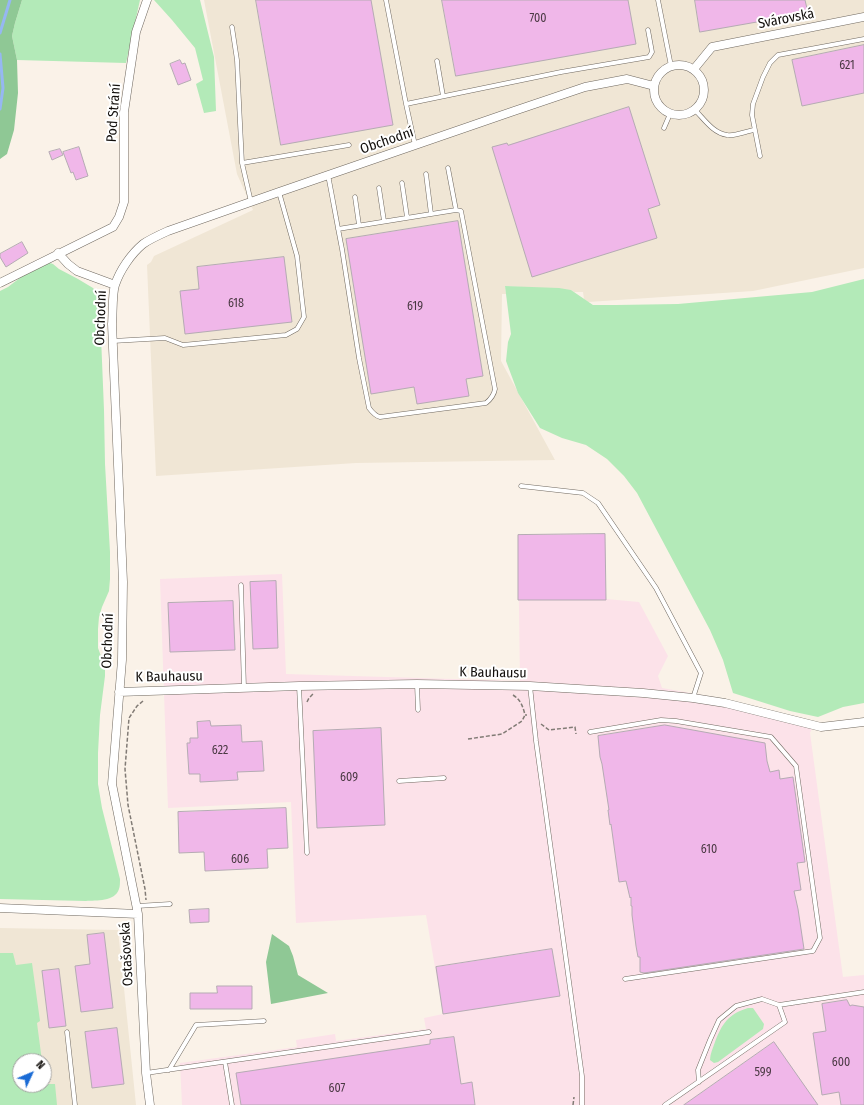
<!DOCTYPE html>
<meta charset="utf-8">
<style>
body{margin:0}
#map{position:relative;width:864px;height:1105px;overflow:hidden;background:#faf2e8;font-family:"Fira Sans Condensed",sans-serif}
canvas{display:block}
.north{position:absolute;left:12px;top:1053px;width:40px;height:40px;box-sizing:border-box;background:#fff;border:1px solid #a09f9e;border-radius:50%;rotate:46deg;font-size:11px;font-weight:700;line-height:16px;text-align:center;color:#120f0c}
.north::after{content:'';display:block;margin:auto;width:14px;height:18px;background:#1a6bd5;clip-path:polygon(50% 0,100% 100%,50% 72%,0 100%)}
</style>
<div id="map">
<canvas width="864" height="1105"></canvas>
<div class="north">N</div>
</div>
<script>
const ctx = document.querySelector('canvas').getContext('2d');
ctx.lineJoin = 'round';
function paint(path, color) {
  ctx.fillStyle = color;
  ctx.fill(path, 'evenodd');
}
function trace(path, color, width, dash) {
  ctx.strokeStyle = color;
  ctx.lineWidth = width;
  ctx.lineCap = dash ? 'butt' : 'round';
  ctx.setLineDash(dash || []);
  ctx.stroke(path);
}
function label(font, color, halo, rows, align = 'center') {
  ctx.font = font + ' "Fira Sans Condensed",sans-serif';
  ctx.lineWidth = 4;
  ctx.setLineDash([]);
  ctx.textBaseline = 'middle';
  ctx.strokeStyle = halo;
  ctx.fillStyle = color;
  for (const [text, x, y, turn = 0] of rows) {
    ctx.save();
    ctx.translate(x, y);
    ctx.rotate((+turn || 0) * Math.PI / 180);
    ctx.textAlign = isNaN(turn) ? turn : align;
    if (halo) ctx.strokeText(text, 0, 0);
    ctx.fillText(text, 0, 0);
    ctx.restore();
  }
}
const commercial = new Path2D(`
 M 605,534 L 606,599 L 639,602 L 668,656 L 658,676 L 662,688 L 719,698 L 815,722 L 810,733 L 843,977 L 864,975 L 864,1105 L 182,1105 L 180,1063 L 297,1047 L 296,1040 L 335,1034 L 336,1041 L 426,1029 L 424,1018 L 443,1014 L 426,915 L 296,923 L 291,802 L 168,808 L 160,579 L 282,574 L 286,674 L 520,681 L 518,535 Z`);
const built = new Path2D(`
 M 204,0 L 864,0 L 864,268 L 753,291 L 588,302 L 584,299 L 583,292 L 574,292 L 571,290 L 505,286 L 506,294 L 502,294 L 501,361 L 555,460 L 356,463 L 156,476 L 147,265 L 151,262 L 154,256 L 253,210 L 237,174 Z
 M 0,928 L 118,930 L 136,1105 L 0,1105 ZM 20,1061 L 44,1061 L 44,1085 L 20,1085 Z`);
const green = new Path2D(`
 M 22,0 L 140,0 L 126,63 L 17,60 L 12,36 L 15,23 Z
 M 154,0 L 200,0 L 214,57 L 216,111 L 204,113 L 196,84 L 203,80 L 195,48 L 172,20 Z
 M 45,263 L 50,263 L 53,264 L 59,269 L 78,279 L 93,288 L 98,294 L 97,305 L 100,312 L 104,410 L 105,464 L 110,552 L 110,579 L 109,591 L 102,607 L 99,617 L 98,629 L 98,648 L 105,667 L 105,676 L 100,715 L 98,753 L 98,784 L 102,808 L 120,879 C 120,882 120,887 119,889 C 115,902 96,900 86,901 L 0,899 L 0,291 L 8,287 L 25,274 Z
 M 864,279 L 864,703 L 843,707 L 818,717 L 790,711 L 733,693 L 723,660 L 710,630 L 637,493 L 624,476 L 607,459 L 586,445 L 562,438 L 540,428 L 518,393 L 506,361 L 508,342 L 511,334 L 505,286 L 559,288 L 571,290 L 593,305 L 616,305 L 678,304 L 812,292 Z
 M 0,953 L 13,953 L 16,965 L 32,963 L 40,1021 L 37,1023 L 42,1061 L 20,1061 L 20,1085 L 44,1085 L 44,1082 L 44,1084 L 55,1084 L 57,1105 L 0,1105 Z
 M 748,1008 L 753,1008 L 764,1024 L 763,1029 L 718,1062 L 714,1063 L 710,1060 C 710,1054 713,1048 715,1042 C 722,1024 728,1014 748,1008 Z`);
const forest = new Path2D(`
 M 0,0 L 22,0 L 15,23 L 12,36 L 17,60 L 18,93 L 14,130 L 7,154 L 0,159 Z
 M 272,934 L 289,946 L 293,956 L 298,975 L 328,993 L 271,1004 L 266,962 Z`);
const stream = new Path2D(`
 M 0,33 L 10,0
 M 0,54 L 3,88 L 0,109`);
const building = new Path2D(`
 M 256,0 L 371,0 L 393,125 L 281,145 Z
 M 442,0 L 628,0 L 636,44 L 456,76 Z
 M 695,0 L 805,0 L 808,13 L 700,32 Z
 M 864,45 L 864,93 L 802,106 L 792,60 Z
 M 180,60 L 182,64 L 185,63 L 191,80 L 178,85 L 170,64 Z
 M 629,107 L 660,205 L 648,209 L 657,238 L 532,277 L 492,147 L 507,143 L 508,145 Z
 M 79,147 L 88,176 L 76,180 L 73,172 L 71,173 L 63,152 Z
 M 60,149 L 63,155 L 52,160 L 49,152 Z
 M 458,221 L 483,376 L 466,379 L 469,396 L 417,404 L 414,387 L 371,394 L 346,239 Z
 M 22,242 L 28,253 L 6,267 L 0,257 L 0,254 Z
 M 284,257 L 292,322 L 185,334 L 180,291 L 199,289 L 197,267 Z
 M 605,534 L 606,600 L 518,600 L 518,535 Z
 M 276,581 L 278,648 L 253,649 L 250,582 Z
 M 233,601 L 235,650 L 170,652 L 168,603 Z
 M 210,721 L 211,726 L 241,725 L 242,742 L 262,741 L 264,771 L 237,772 L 238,780 L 200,782 L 200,774 L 189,774 L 187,743 L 190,743 L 190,738 L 198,738 L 197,722 Z
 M 665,725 L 765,743 L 767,761 L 770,772 L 779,770 L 780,779 L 793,777 L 805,862 L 797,863 L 801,890 L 794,891 L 798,909 L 804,949 L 644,973 L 640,972 L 640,957 L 638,957 L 636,946 L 632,915 L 632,906 L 631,906 L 631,897 L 630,898 L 626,881 L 619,882 L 611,824 L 610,825 L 608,810 L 609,810 L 602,764 L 600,757 L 598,736 Z
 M 381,728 L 385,825 L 317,828 L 313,731 Z
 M 286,808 L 288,848 L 267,849 L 268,868 L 205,871 L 204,852 L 179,853 L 178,812 Z
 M 209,909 L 209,922 L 190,923 L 189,910 Z
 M 104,933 L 113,1008 L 81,1012 L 75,966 L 90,964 L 87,935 Z
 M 552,949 L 560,996 L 443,1014 L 436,967 Z
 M 59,969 L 66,1026 L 49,1028 L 42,971 Z
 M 217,986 L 252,986 L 252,1009 L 190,1009 L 190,993 L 217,993 Z
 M 847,1000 L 850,1006 L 852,1005 L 864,1007 L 864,1105 L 841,1105 L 839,1092 L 822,1095 L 813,1033 L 826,1031 L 822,1004 Z
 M 117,1028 L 124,1084 L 92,1088 L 85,1032 Z
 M 454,1037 L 461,1084 L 472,1082 L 475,1105 L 241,1105 L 236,1073 L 430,1044 L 430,1040 Z
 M 774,1042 L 818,1105 L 684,1105 Z`);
const path = new Path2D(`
 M 513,695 C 521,700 523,707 525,715 L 527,715
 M 143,701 L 137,706 L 129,718 L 125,769 L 128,805 L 145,889 L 146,900
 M 307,702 L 309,698 L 313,694
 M 541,724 L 549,730 L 575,727 L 576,734
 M 468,739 L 502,734 L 522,721 L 525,715
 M 573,1105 L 574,1097`);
const lane = new Path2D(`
 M 386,0 L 406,104 L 415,145
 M 658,0 L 671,66
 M 232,27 L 237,60 L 240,123 L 242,163 L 251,202
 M 437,61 L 443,96
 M 406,104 L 561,72 L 649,57 L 652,52 L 648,30
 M 695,110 C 704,119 713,133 727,135 C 733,137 747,131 754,130
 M 664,128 L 670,114
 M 760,156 L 752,115 L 753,104 L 763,77 L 770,63 L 778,55 L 864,39
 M 242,163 L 349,145
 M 448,168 L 456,210
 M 426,174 L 431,214
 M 328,175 C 333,200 337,224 342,249 L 359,358 L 369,408 C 372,412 375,416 380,417 L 486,403 C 491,399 494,395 495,389 L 461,211 L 456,210 L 338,229
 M 402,183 L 407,217
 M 379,188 L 384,221
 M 355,197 L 359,225
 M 113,341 L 165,338 L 183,345 L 286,335 L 297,329 L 304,317 L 297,256 L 279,192
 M 521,486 L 583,493 L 598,503 L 656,588 L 701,673 L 693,698
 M 241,585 L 244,688
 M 417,684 L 418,710
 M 299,686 L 307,853
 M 530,686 L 536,741 L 582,1076 L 582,1105
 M 590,732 L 661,720 L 676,721 L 771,737 L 796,766 L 820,938 L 813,951 L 625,979
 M 399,781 L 444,778
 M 137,906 L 170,904
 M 779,1005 L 864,992
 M 67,1032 L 75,1105
 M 225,1062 L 232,1105
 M 169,1070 L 196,1025 L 264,1021
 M 146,1073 L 429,1032
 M 665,1105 L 785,1022 L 779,1005 L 762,999 L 736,1006 L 719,1020 L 710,1040 L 698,1070 L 699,1082`);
const street = new Path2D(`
 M654 90a25 25 0 1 1 50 0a25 25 0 1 1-50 0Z
 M 694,69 L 712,47 L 864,17
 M 58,253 L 68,264 L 77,271 L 115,285
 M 0,283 L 113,227 L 119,217 L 124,202 L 124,112 L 136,32 L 147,0
 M 119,692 L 299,686 L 417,684 L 530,686 L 643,693 L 693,698 L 725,703 L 821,727 L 864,722
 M 0,908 L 138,914
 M 150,1105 L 146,1073 L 138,914 L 112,784 L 122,660 L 123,582 L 112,324 C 113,314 112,294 115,285 C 120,270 131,254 143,244 C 150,239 159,235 168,231 L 279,192 L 514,111 L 585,87 L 627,79 L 654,86`);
const numberNames = [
 ["700",538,19],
 ["621",847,66],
 ["618",236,304],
 ["619",415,307],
 ["622",220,751],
 ["609",349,778],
 ["610",709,850],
 ["606",240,860],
 ["600",841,1063],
 ["599",763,1073],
 ["607",337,1089]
];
const streetNames = [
 ["Svárovská",786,19,-11],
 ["Pod Strání",114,113,-86],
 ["Obchodní",387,141,-19],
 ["Obchodní",101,318,-88],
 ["Obchodní",108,641,-88],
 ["K Bauhausu",493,673,1],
 ["K Bauhausu",169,677,-1],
 ["Ostašovská",127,954,-93]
];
paint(commercial, '#fce2e9');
paint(built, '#f0e6d5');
paint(green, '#b3eab8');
paint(forest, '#8fc895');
trace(stream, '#96b7f2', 3);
paint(building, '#f0b7e9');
trace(building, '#b5abb3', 1);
trace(lane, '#706960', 5);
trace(street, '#706960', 9);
trace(path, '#817b75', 1.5, [4, 2]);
trace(lane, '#fff', 4);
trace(street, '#fff', 8);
label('12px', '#4a3943', null, numberNames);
label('14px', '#120f0c', '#fff', streetNames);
</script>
